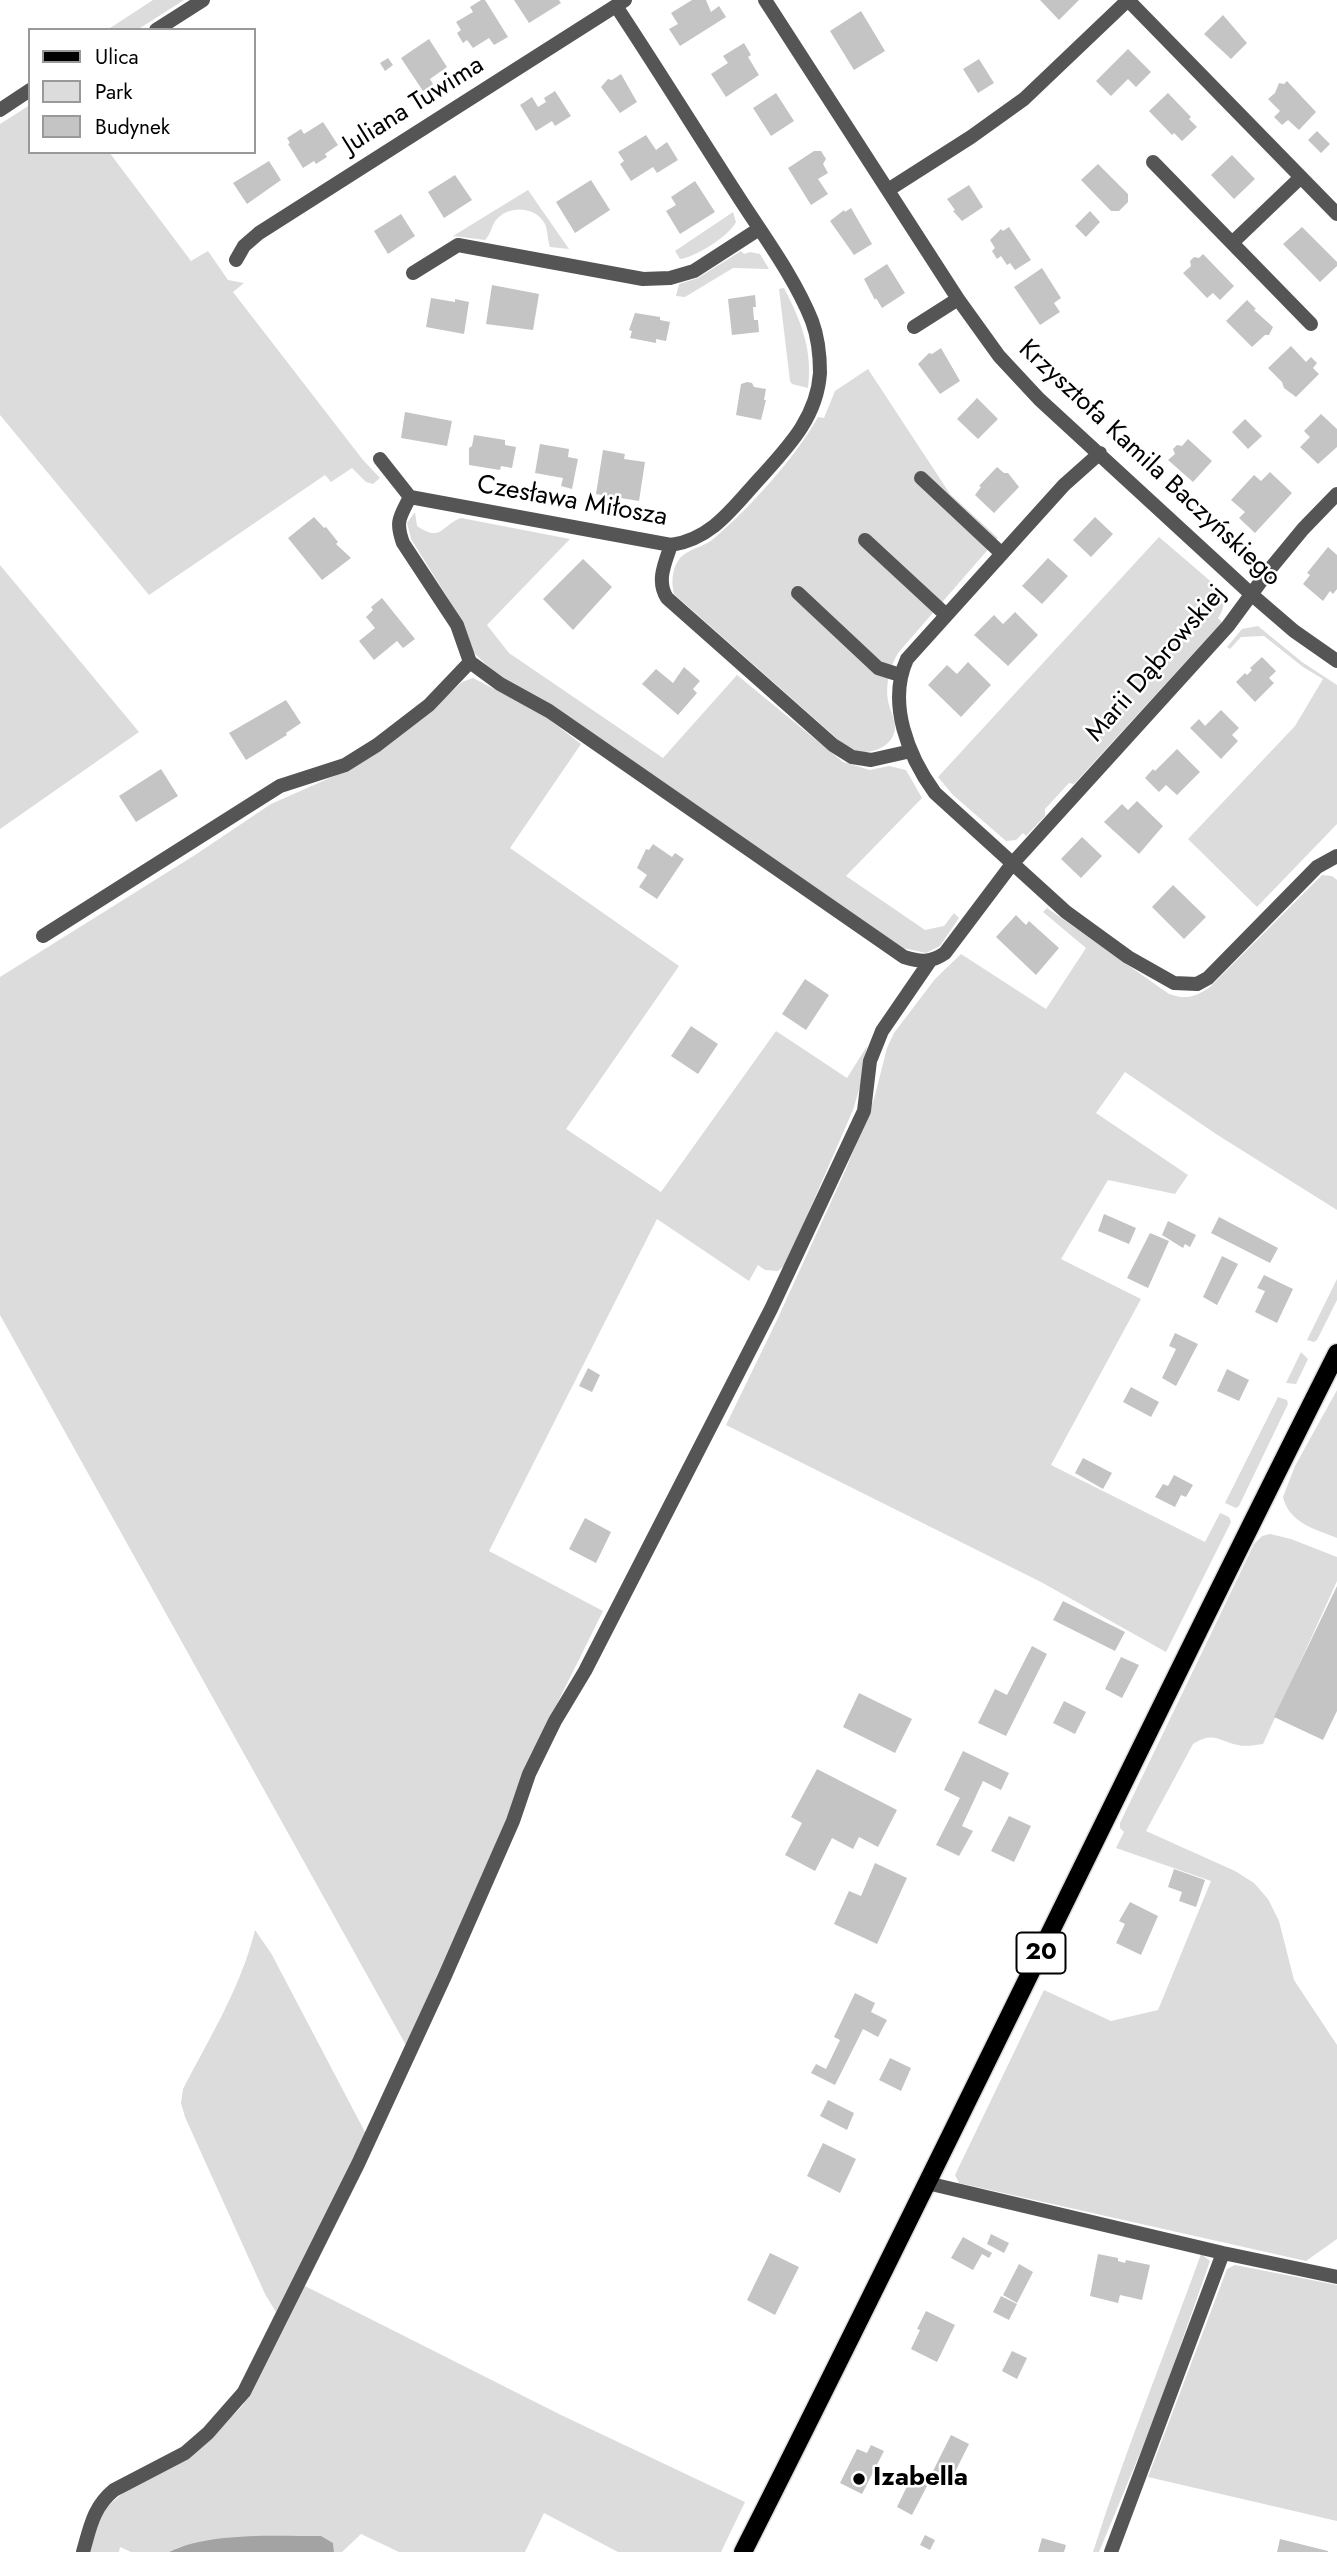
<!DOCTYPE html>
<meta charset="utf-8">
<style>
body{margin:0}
#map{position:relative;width:1337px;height:2552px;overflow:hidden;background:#fff;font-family:Jost,sans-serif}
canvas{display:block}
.legend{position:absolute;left:28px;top:28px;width:228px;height:126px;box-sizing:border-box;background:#fff;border:2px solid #999;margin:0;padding:9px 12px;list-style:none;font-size:21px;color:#000}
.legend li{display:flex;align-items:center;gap:14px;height:35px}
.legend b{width:35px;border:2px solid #999}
</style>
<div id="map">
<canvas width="1337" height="2552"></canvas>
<ul class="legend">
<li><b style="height:9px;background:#000"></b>Ulica</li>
<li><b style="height:19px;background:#dcdcdc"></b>Park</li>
<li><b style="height:19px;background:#c4c4c4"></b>Budynek</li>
</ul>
</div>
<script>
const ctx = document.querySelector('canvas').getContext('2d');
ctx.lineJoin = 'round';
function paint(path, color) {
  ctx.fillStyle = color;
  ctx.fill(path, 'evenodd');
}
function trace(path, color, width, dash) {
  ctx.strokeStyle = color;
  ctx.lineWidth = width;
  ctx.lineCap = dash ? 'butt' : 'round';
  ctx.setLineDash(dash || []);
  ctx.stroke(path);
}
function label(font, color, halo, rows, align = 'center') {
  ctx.font = font + ' Jost,sans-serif';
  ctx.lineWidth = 5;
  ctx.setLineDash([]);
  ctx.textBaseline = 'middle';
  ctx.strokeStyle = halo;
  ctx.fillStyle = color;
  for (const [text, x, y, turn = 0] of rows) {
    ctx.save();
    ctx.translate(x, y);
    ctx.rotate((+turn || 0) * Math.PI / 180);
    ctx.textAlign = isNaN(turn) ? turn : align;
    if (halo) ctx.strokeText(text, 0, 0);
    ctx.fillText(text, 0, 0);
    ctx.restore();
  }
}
const green = new Path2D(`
 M 153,0 L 184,0 L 137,30 L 107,30 Z
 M 30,105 L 30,152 L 109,152 L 191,261 L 208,251 L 228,280 L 244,283 L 233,292 L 363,460 L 380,478 L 373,484 L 366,482 L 352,468 L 331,482 L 325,475 L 149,595 L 0,415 L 0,124 Z
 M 528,190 L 569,249 L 550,247 C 547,239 548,231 545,224 C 535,206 509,205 496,220 C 491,227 491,234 485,240 L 453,236 Z
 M 733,212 L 736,222 C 729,236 696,257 680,259 L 675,251 Z
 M 741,251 L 744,254 L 750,252 L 760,254 L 769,269 L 733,268 L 685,297 L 676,296 L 679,284 L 698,278 Z
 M 784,288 C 801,321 813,350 808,388 L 792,384 L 790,381 L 779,289 Z
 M 868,369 L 950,494 L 998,538 L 898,653 C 890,667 885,684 888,701 C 890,710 895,719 895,728 C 894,746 872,755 857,751 C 852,749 847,746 842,743 L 674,594 C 671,581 672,568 680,558 C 688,549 703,547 712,540 C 749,509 795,458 818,417 L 824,418 L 835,391 Z
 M 415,512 L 417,526 C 442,543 441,525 461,518 L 570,539 L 487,625 L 509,653 L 663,758 L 737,675 L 843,762 L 870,770 L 889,766 L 906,770 L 922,798 L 846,876 L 925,930 L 944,926 L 954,913 L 959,918 L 940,946 L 926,953 L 903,948 L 495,673 L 472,651 L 456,611 L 411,539 L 407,523 Z
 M 1159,537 L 1222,591 C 1226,599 1223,612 1218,618 L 1222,622 L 1074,784 L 1069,783 L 1045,809 L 1045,816 L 1026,836 L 1023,833 L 1016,840 L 1006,841 L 953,795 L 938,777 Z
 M 0,565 L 139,732 L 0,829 Z
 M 1258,626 L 1302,662 L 1337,685 L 1337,824 L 1257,907 L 1188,839 L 1295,726 L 1323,679 L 1303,667 L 1264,636 L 1241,637 L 1230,649 L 1227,647 L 1242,629 Z
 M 473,678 L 542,714 L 581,744 L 510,848 L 679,966 L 566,1129 L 661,1192 L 776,1031 L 847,1078 L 867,1046 L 861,1083 L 853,1110 L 786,1264 L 778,1271 L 765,1270 L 758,1265 L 749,1281 L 657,1219 L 489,1551 L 603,1611 L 540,1738 L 510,1814 L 407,2047 L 0,1315 L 0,977 L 195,855 L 271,804 L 350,769 L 428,713 L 462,682 Z
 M 1322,875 L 1332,876 L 1337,880 L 1337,1210 L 1216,1134 L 1125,1072 L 1096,1113 L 1188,1175 L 1175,1194 L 1108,1180 L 1061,1259 L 1141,1299 L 1051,1465 L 1205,1542 L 1220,1513 L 1229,1517 L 1231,1522 L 1166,1652 L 1041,1582 L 726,1425 L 777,1320 L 846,1169 L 874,1099 L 887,1048 L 894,1033 L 935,979 L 961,954 L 1046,1009 L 1086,948 L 1043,912 L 1047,908 L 1169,994 C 1186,1000 1196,997 1210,987 Z
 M 1337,1279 L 1337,1300 L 1317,1340 L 1314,1342 L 1307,1340 Z
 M 1301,1352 L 1308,1359 L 1296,1384 L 1286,1383 Z
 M 1337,1390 L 1337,1538 C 1315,1529 1289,1523 1283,1497 L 1295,1466 Z
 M 1278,1397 L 1287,1400 L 1288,1404 L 1239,1506 L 1236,1508 L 1225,1503 Z
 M 1270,1534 L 1291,1539 L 1337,1557 L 1337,1581 L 1263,1744 C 1255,1745 1246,1747 1238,1745 C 1218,1741 1214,1731 1193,1744 L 1146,1831 L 1235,1871 L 1254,1883 L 1268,1899 L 1279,1921 L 1294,1980 L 1337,2045 L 1337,2239 L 1306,2261 L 959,2183 L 955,2175 L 1044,1990 L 1111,2021 L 1158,2010 L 1211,1881 L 1116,1848 L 1124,1832 L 1120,1828 L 1120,1823 L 1254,1544 L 1262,1536 Z
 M 255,1930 L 271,1953 L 366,2134 L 276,2312 L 265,2294 L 185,2117 L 181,2103 L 183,2089 C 210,2037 241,1987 255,1930 Z
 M 1201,2254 L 1210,2261 L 1157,2412 L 1099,2552 L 1093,2552 C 1125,2451 1165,2354 1201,2254 Z
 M 1235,2265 L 1337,2285 L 1337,2521 L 1148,2477 L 1227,2269 Z
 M 303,2285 L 561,2415 L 745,2502 L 721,2552 L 618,2552 L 544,2513 L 525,2552 L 399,2552 L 361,2534 L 342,2552 L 334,2552 L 333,2543 L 320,2536 L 241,2537 L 179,2547 L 169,2552 L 131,2552 L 120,2547 L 119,2552 L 90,2552 L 100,2519 L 108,2506 L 124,2492 L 209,2441 L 243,2405 Z`);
const water = new Path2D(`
 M 321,2536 L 333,2543 L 334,2552 L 169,2552 C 208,2532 276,2536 321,2536 Z`);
const building = new Path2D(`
 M 481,0 L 485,0 L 508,37 L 494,45 L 489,38 L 473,48 L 467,40 L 463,43 L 457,33 L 461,30 L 456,22 L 473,12 L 470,7 Z
 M 514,0 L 559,0 L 561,3 L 529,23 Z
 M 692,0 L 706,0 L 711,12 L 719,6 L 726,17 L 680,46 L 669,29 L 678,24 L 671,13 Z
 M 1040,0 L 1079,0 L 1059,20 Z
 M 861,11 L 885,51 L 854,70 L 830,31 Z
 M 1223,15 L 1247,43 L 1231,59 L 1204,34 Z
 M 429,39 L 447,67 L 430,79 L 433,84 L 423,91 L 401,58 Z
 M 744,43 L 751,55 L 748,57 L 759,75 L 726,97 L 711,74 L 728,63 L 723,56 Z
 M 1128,49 L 1151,72 L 1136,87 L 1128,79 L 1111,96 L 1096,81 Z
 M 388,58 L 393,65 L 385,71 L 380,63 Z
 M 979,59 L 994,83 L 978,93 L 963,69 Z
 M 621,74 L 637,102 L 620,113 L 601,87 L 608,79 L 612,80 Z
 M 1287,81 L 1316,112 L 1299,130 L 1288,120 L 1282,125 L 1274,117 L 1280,111 L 1268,99 L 1275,93 L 1279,83 L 1284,84 Z
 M 555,91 L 571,116 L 555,126 L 552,121 L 536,131 L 520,105 L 532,97 L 538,107 L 546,102 L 544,98 Z
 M 776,93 L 794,121 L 771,136 L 753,108 Z
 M 1168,93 L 1191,117 L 1189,119 L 1197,127 L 1182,141 L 1174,133 L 1172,135 L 1149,111 Z
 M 323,122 L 338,145 L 325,154 L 327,157 L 316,164 L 314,161 L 303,168 L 288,144 L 290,143 L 287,138 L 301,129 L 304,134 Z
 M 1317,131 L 1330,144 L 1321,153 L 1308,140 Z
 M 646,135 L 656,150 L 667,142 L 678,160 L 657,173 L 653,167 L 631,181 L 620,164 L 624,161 L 618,152 Z
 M 814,151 L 821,151 L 826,159 L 823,164 L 828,173 L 818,179 L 828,194 L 811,205 L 788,168 Z
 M 1232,155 L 1255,179 L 1234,199 L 1211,175 Z
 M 269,161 L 281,180 L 247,204 L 233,183 Z
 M 1098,164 L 1128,194 L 1128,202 L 1119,211 L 1111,211 L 1081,180 Z
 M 455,175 L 472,200 L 444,218 L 428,192 Z
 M 591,180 L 610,210 L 575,233 L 556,202 Z
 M 695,181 L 715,212 L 680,234 L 666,211 L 676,205 L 671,197 Z
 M 969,185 L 983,207 L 962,221 L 953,211 L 955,210 L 947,199 Z
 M 851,208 L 872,244 L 854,255 L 830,221 L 844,210 L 845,212 Z
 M 1090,211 L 1100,222 L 1086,237 L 1075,226 Z
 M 401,214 L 415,236 L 388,254 L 374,231 Z
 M 1009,227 L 1031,260 L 1015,270 L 1010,263 L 1007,265 L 1001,256 L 997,259 L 992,251 L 995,248 L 990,240 L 1001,229 L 1003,231 Z
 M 1302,227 L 1337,262 L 1337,266 L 1320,282 L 1283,244 Z
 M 1203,254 L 1234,286 L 1220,300 L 1213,293 L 1207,298 L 1183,273 L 1191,266 L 1190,261 L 1194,257 L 1199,258 Z
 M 887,264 L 905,293 L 882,308 L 876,298 L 875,300 L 864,279 Z
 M 1042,268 L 1061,298 L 1054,303 L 1060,312 L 1040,325 L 1014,287 Z
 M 492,285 L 539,294 L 533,330 L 486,324 Z
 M 755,295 L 756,307 L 753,307 L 754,320 L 758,320 L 759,332 L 732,335 L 728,299 Z
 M 431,298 L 455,302 L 455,299 L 469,302 L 464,334 L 426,327 Z
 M 1247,300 L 1256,309 L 1254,310 L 1273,327 L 1269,335 L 1265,335 L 1252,347 L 1226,321 Z
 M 635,313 L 660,317 L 660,320 L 670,322 L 666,341 L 656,339 L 656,343 L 630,338 L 632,331 L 629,330 Z
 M 1291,346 L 1306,362 L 1311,357 L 1317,363 L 1313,368 L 1319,374 L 1296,397 L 1284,388 L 1282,382 L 1268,368 Z
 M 941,348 L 960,381 L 940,394 L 918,364 L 929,353 L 932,354 Z
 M 747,382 L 752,383 L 754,387 L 766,389 L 764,400 L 766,400 L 761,420 L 736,415 L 741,384 Z
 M 977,398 L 998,419 L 978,439 L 957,419 Z
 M 405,412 L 452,421 L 447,446 L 401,438 Z
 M 1321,414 L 1337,429 L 1337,447 L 1318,464 L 1300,447 L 1310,437 L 1304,431 Z
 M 1245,419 L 1262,436 L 1248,449 L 1232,432 Z
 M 474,435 L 505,440 L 505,445 L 516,447 L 512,468 L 501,466 L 500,470 L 469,465 L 469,448 L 472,446 Z
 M 1188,439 L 1212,461 L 1193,482 L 1168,460 L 1175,454 L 1173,449 L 1177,445 L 1182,446 Z
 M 540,444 L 569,449 L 568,457 L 578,459 L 572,489 L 561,486 L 563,478 L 535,473 Z
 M 603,450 L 625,454 L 624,459 L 645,462 L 639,501 L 596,494 Z
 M 997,467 L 1004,473 L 1008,473 L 1019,487 L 994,513 L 975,495 L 981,487 L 979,486 Z
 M 1270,472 L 1292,493 L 1255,533 L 1239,518 L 1245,512 L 1231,500 L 1254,475 L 1261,481 Z
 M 314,517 L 324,528 L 326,527 L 338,542 L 336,544 L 351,558 L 322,580 L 288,538 Z
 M 1095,517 L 1113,534 L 1091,557 L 1073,540 Z
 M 1328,547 L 1337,555 L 1337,589 L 1333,594 L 1330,591 L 1323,601 L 1303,584 L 1310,575 L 1307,573 Z
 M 1048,558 L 1068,576 L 1042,604 L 1022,586 Z
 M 583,559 L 612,587 L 573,630 L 543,599 Z
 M 382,598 L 415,639 L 403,648 L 397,641 L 374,660 L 359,641 L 375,628 L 366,617 L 373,610 L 371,607 Z
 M 1015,612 L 1038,635 L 1008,666 L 974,635 L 994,615 L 1003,624 Z
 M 1262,657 L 1276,671 L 1269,678 L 1274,683 L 1255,702 L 1236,682 L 1245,673 L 1247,675 L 1252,670 L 1250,668 Z
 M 968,662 L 991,685 L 961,717 L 928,685 L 947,665 L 957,674 Z
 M 684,667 L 700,681 L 693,689 L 697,693 L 678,715 L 642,684 L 656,669 L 673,683 Z
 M 286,700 L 301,723 L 286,733 L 287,735 L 246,760 L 229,733 Z
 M 1221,710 L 1239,728 L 1232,735 L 1238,741 L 1221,759 L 1190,728 L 1199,719 L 1205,726 Z
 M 1177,749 L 1200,772 L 1177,795 L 1166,785 L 1159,792 L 1145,778 L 1153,769 L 1155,771 Z
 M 161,769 L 178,796 L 136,822 L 119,796 Z
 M 1137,801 L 1163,826 L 1139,854 L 1104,822 L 1122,804 L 1128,810 Z
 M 1082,837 L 1102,856 L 1081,878 L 1061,859 Z
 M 653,844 L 672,857 L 675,853 L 684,859 L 657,899 L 639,887 L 647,875 L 637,868 L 646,849 L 649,850 Z
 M 1173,885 L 1206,917 L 1184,939 L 1152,907 Z
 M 1016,915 L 1026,925 L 1029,921 L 1059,948 L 1036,975 L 996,937 Z
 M 805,979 L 829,995 L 806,1030 L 782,1014 Z
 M 691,1026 L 718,1044 L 698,1074 L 671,1056 Z
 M 1104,1214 L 1136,1228 L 1129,1244 L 1098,1231 Z
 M 1219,1217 L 1278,1248 L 1270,1263 L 1211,1233 Z
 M 1168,1221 L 1196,1235 L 1190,1247 L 1185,1244 L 1183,1248 L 1162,1235 Z
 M 1150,1233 L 1169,1241 L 1148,1288 L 1127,1278 Z
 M 1222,1256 L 1238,1264 L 1217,1305 L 1203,1297 Z
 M 1264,1275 L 1293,1289 L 1277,1323 L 1255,1312 L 1265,1291 L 1257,1288 Z
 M 1175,1333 L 1198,1344 L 1176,1386 L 1162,1378 L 1176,1349 L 1169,1346 Z
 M 588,1368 L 600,1375 L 592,1392 L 579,1386 Z
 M 1227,1369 L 1249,1380 L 1239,1401 L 1217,1391 Z
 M 1131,1387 L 1159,1402 L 1151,1417 L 1123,1402 Z
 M 1083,1458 L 1112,1473 L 1103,1489 L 1075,1473 Z
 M 1174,1475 L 1193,1485 L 1186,1497 L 1181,1495 L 1175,1507 L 1155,1497 L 1163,1484 L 1168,1486 Z
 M 585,1518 L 611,1532 L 596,1563 L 569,1549 Z
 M 1337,1586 L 1337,1711 L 1323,1740 L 1274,1717 Z
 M 1063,1601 L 1125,1632 L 1115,1651 L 1053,1620 Z
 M 1032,1646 L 1047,1654 L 1006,1736 L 978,1723 L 995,1689 L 1007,1695 Z
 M 1121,1657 L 1139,1665 L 1122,1698 L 1105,1689 Z
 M 859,1693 L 912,1719 L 895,1753 L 843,1727 Z
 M 1064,1701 L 1086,1712 L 1075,1734 L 1053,1723 Z
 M 963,1751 L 1009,1773 L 1001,1790 L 983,1781 L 962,1826 L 973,1831 L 959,1856 L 936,1845 L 960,1798 L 944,1790 Z
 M 817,1769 L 897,1810 L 878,1847 L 859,1837 L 853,1849 L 832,1838 L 815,1871 L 785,1855 L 802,1823 L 791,1817 Z
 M 1009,1816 L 1031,1826 L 1014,1862 L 991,1851 Z
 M 875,1863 L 907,1878 L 877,1944 L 834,1924 L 849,1891 L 861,1896 Z
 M 1174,1869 L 1205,1880 L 1196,1907 L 1179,1901 L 1182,1892 L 1168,1887 Z
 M 1130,1902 L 1158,1916 L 1141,1955 L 1116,1943 L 1125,1924 L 1119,1921 Z
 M 855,1993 L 875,2003 L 871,2012 L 887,2020 L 878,2037 L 863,2029 L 835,2085 L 811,2073 L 816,2064 L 826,2069 L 840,2040 L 834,2037 Z
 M 890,2058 L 911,2068 L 901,2091 L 879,2080 Z
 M 828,2100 L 854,2113 L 847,2130 L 820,2116 Z
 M 823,2143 L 856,2159 L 840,2193 L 807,2176 Z
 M 991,2234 L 1009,2243 L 1004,2253 L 987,2244 Z
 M 963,2237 L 992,2253 L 989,2258 L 982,2254 L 973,2270 L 951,2258 Z
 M 770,2253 L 799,2267 L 775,2315 L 747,2300 Z
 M 1098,2254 L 1118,2258 L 1118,2261 L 1125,2263 L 1126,2260 L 1150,2265 L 1142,2300 L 1120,2295 L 1118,2303 L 1090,2296 Z
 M 1019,2264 L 1033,2272 L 1017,2303 L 1003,2295 Z
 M 1001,2296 L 1017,2304 L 1009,2320 L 993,2312 Z
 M 926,2311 L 955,2325 L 937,2362 L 911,2349 L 920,2330 L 917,2329 Z
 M 1012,2351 L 1027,2358 L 1017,2379 L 1002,2371 Z
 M 951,2435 L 969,2444 L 948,2486 L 930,2477 Z
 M 871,2445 L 884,2451 L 862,2494 L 840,2483 L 857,2449 L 867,2453 Z
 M 912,2476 L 928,2484 L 912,2515 L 897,2507 Z
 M 925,2535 L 935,2540 L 930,2550 L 920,2545 Z
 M 1042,2538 L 1066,2545 L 1064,2552 L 1038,2552 Z
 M 1280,2539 L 1328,2551 L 1328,2552 L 1277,2552 Z`);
const minor = new Path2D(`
 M 765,0 L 958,299 L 999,356 L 1039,399 L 1251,594 L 1294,631 L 1337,661
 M 156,30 L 203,0
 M 0,110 L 30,90
 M 1153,162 L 1311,324
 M 888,190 L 971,137 L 1024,99 L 1128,0 L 1337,214
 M 1232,243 L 1301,177
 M 236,260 L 244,246 L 259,233 L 625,0
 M 413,273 L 458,245 L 643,279 L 670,278 L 694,271 L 759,229
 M 914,327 L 958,299
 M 1100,453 L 1064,485 L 907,659 C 887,703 908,756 935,793 L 1066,912 L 1128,957 L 1174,983 L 1197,984 L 1208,978 L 1317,867 L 1337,856
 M 380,459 L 410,497 L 671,545 C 713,539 734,506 761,477 C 789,446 817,417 820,373 C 820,356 818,337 812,321 C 794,276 762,234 736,193 C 696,131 657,68 616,6
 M 921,478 L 1001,553
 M 410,497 C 400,517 395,521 403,543 L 457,625 L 470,662 L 500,684 L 549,711 L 904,957 C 920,962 931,963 945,953 L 1012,864 L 1228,626 L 1270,569 L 1303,529 L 1337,494
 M 865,540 L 945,614
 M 671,545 C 665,563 656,581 667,598 L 833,745 L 852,757 L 871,760 L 911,751
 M 798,593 L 878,668 L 900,675
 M 43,936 L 280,786 L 345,765 L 377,745 L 429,705 L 470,662
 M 927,2183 L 1223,2253 L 1337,2277
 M 83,2552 C 90,2528 93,2507 114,2490 L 185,2453 L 208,2433 L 244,2392 L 358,2164 L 444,1978 L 513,1821 L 529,1774 L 555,1721 L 585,1671 L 771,1309 L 864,1111 L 870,1061 L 882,1031 L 930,961
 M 1111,2552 L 1223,2253`);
const primary = new Path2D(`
 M 743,2552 C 945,2154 1136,1751 1337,1353`);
const markers = [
 [859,2479,7,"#000"]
];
const shields = [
 [1041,1953,49]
];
const shieldNames = [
 ["20",1041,1953]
];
const streetNames = [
 ["Juliana Tuwima",414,106,-32],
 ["Krzysztofa Kamila Baczyńskiego",1149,464,43],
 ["Czesława Miłosza",572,502,10],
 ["Marii Dąbrowskiej",1157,664,-49]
];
const poiNames = [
 ["Izabella",873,2479]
];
paint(green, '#dcdcdc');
paint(water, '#a3a3a3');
paint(building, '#c4c4c4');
trace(primary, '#dbdbdb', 21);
trace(minor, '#555', 14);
trace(primary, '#000', 18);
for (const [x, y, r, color] of markers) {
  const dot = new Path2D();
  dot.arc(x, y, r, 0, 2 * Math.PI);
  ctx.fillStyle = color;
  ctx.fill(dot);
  trace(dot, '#fff', 2.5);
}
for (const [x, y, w] of shields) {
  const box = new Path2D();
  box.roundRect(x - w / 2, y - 20.5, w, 41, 5);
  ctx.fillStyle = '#fff';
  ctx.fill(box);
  trace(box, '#000', 2);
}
label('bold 24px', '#000', null, shieldNames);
label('26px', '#000', '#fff', streetNames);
label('bold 26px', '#000', '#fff', poiNames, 'left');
</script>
